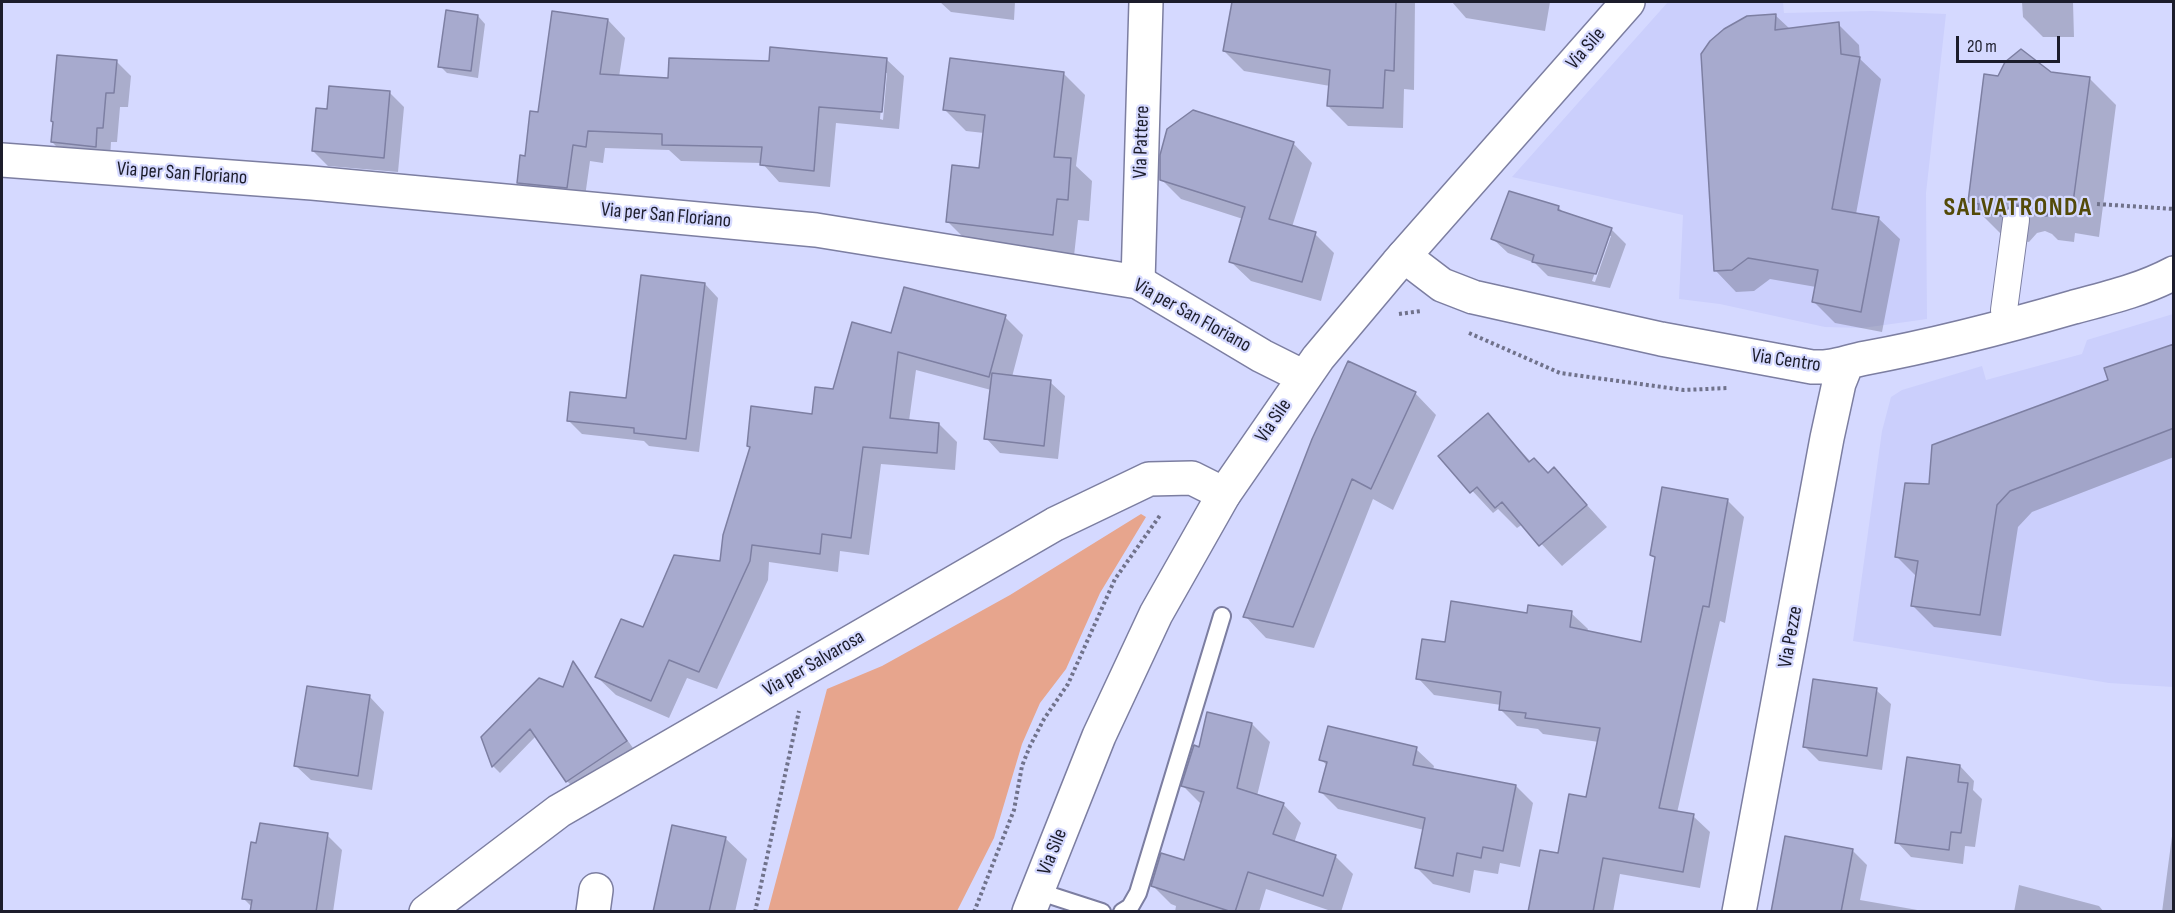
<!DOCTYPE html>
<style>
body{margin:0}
#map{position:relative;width:2175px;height:913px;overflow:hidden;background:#d5d9ff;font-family:"Sofia Sans Condensed",sans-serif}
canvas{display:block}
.frame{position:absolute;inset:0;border:3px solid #1c1d2b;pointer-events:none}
.scale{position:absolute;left:1956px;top:36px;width:104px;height:27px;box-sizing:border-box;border:3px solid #1c1d2b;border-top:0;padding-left:8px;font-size:18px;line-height:21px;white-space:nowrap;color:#1c1d2b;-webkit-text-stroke:4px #d5d9ff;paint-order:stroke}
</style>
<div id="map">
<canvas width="2175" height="913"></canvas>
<div class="frame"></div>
<div class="scale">20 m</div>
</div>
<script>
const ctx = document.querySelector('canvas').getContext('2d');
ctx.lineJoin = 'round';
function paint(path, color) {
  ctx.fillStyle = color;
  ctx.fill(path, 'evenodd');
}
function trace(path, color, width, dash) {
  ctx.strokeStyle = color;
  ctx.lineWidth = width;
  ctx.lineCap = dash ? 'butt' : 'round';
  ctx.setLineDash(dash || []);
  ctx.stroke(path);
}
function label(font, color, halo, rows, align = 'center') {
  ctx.font = font + ' "Sofia Sans Condensed",sans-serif';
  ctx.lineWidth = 4.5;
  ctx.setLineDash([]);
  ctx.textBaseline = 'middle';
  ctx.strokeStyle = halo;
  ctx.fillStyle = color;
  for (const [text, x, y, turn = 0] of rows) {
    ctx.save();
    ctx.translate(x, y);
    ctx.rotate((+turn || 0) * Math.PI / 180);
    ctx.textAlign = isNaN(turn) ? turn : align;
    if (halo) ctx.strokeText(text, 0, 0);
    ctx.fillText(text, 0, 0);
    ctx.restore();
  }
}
const built = new Path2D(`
 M 1668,2 L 1783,2 L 1784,13 L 1872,11 L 1946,14 L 1926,193 L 1927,319 L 1863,328 L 1825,327 L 1720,304 L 1679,299 L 1683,215 L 1512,177 Z
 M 2173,314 L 2173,687 L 2109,683 L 1853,641 L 1882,431 L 1891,397 L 1902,390 L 1982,366 L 1986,380 L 2082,354 L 2087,340 Z`);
const green = new Path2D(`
 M 1141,514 L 1146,517 L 1100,593 L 1066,669 L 1040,703 L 1022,744 L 994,838 L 957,911 L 768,911 L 827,689 L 882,666 L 1010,595 Z`);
const shadow = new Path2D(`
 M 940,2 L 1015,2 L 1014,20 L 951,12 Z
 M 1233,2 L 1415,2 L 1414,90 L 1404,89 L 1403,128 L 1348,126 L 1328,106 L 1330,86 L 1244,71 L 1224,51 Z
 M 1452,2 L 1550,2 L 1545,31 L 1466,18 Z
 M 2022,2 L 2073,2 L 2074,37 L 2043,37 L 2023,17 Z
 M 1775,15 L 1790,29 L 1838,24 L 1859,45 L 1860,59 L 1881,79 L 1856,214 L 1878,218 L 1900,239 L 1882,332 L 1835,323 L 1814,302 L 1816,287 L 1770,279 L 1754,291 L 1736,292 L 1715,270 Z
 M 478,16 L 485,24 L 478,78 L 447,73 L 440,66 Z
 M 608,20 L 625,38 L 619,77 L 669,79 L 770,63 L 886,59 L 904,76 L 899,129 L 836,123 L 830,187 L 779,182 L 762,163 L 681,161 L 669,150 L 605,148 L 603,163 L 590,161 L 584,204 L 535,200 L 518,183 L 539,113 ZM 884,73 L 887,73 L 883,120 L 880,119 Z
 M 116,61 L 131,76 L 128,107 L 120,107 L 117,142 L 111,142 L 110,160 L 67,157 L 52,142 Z
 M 2051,73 L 2089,78 L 2116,105 L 2099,237 L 2075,233 L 2074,242 L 2058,240 L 2052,234 L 2045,231 L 2037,233 L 2029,242 L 2006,239 L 1969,202 L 1998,77 Z
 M 1064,74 L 1085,95 L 1076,166 L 1092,181 L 1089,221 L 1078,220 L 1074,256 L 969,243 L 947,221 L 980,169 L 984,133 L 966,131 L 944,109 Z
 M 389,92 L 404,107 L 398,172 L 328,166 L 313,151 L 329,110 Z
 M 1293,143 L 1312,163 L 1292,227 L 1315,234 L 1334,253 L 1321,301 L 1251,281 L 1231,262 L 1243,219 L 1181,199 L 1161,179 Z
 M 1558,207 L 1565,214 L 1611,229 L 1626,244 L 1610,288 L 1548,276 L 1535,263 L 1508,253 L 1493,239 ZM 1608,236 L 1611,236 L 1595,282 L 1592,281 Z
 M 705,284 L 718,298 L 699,452 L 649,446 L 644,441 L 582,434 L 569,421 L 627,399 Z
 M 1005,317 L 1023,335 L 1012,377 L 1050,382 L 1065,396 L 1058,459 L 1000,453 L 986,438 L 991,390 L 916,370 L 909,421 L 939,424 L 957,442 L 955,470 L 881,464 L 869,555 L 840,551 L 838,572 L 769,562 L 768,580 L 717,689 L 687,678 L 669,718 L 616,695 L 597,677 L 644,629 L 721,563 L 751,448 L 748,446 L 813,416 L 834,391 L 892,335 Z
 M 2174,346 L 2174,457 L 2032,512 L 2018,527 L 2001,636 L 1934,627 L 1912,605 L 1917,577 L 1896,556 L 2110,381 Z
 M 1415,393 L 1436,415 L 1393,510 L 1373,499 L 1314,648 L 1266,638 L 1245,616 Z
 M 1488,415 L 1531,462 L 1549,474 L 1554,469 L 1607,527 L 1562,566 L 1523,524 L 1517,528 L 1498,509 L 1493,513 L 1440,456 Z
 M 1727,500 L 1744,517 L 1725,623 L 1720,621 L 1677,813 L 1693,816 L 1710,832 L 1700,888 L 1620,874 L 1613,912 L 1530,912 L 1587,799 L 1599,742 L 1543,734 L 1538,729 L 1517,726 L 1500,709 L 1501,705 L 1434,695 L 1418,678 L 1446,644 L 1528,615 L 1571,613 L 1588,629 L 1587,633 L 1642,643 L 1656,559 L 1652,555 Z
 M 573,664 L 633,748 L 574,788 L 567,781 L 536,736 L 500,773 L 493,766 L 483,738 L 564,689 Z
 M 1876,690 L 1891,704 L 1882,770 L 1819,761 L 1805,747 Z
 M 370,697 L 384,712 L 372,790 L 311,780 L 296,766 Z
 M 1252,724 L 1270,742 L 1257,796 L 1283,804 L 1301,823 L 1294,843 L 1335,856 L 1353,874 L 1341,912 L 1334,912 L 1266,889 L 1259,912 L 1175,912 L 1176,906 L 1171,904 L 1153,886 L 1185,862 L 1202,805 L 1183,786 L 1200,749 Z
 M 1416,749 L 1434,766 L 1433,770 L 1516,786 L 1533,803 L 1520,867 L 1500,863 L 1498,874 L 1474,870 L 1470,893 L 1433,884 L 1416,867 L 1424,830 L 1338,809 L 1321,792 L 1328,766 L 1321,760 Z
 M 1960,766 L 1974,781 L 1973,790 L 1982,799 L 1975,847 L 1965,846 L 1963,864 L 1911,857 L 1897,842 Z
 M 2174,821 L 2174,912 L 2162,912 Z
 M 327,835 L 342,850 L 333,912 L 253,912 L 253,908 L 243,898 Z
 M 725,838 L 747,859 L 735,912 L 654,912 Z
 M 1852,850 L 1867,865 L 1860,900 L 1929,912 L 1773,912 Z
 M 2019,885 L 2099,906 L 2104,912 L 2014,912 Z`);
const building = new Path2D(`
 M 1232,2 L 1396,2 L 1394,71 L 1385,70 L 1383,108 L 1327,106 L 1330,70 L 1223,51 Z
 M 446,10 L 478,15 L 471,71 L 438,67 Z
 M 552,11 L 608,19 L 600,74 L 668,78 L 669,58 L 769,61 L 770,47 L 887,58 L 882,112 L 819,107 L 814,171 L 760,165 L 762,147 L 662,145 L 662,134 L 588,131 L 586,147 L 573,145 L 567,188 L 517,183 L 520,155 L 525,156 L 530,111 L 538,112 Z
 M 1776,14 L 1775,30 L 1839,22 L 1841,54 L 1860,57 L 1832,209 L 1879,217 L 1861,312 L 1812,302 L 1818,270 L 1748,258 L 1732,270 L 1714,271 L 1701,54 L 1710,41 L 1724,29 L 1747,16 Z
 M 2021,49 L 2051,72 L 2090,77 L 2072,210 L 2049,207 L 2047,216 L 2029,214 L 2025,208 L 2017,205 L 2010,206 L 2002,216 L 1978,213 L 1979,204 L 1968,202 L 1984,74 L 1998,76 L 2005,62 Z
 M 57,55 L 117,60 L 114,93 L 106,93 L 103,128 L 97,128 L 96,147 L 51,142 L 53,122 L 51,121 Z
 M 950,58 L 1064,72 L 1054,157 L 1071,158 L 1068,200 L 1057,199 L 1053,235 L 946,222 L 952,165 L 979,168 L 985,115 L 943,110 Z
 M 329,86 L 390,91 L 384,158 L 312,151 L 316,108 L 327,109 Z
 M 1193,110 L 1294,142 L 1269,219 L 1316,232 L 1302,282 L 1229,262 L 1245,207 L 1160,180 L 1160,155 L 1167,129 Z
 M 1509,191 L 1559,206 L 1558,210 L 1612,228 L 1596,274 L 1532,262 L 1534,255 L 1491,239 Z
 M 641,275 L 705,283 L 686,439 L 634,433 L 634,428 L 567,421 L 570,392 L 626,398 Z
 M 904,287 L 1006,315 L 989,377 L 898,352 L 890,418 L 939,423 L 937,453 L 863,447 L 851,538 L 822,534 L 820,554 L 752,545 L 750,561 L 699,672 L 669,660 L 651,701 L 595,677 L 621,619 L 643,627 L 674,555 L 720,561 L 723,535 L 750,447 L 747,446 L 751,406 L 812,414 L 815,387 L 833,389 L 852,322 L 891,333 Z
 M 2174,344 L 2174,428 L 2010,491 L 1997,505 L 1980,615 L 1911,606 L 1918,561 L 1895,557 L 1905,483 L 1929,484 L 1932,445 L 2108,380 L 2104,368 Z
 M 1348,361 L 1416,392 L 1371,489 L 1352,479 L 1293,627 L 1243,617 L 1312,439 Z
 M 992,373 L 1051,380 L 1044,446 L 984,439 Z
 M 1488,413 L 1529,462 L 1534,458 L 1548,473 L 1554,467 L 1587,505 L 1539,546 L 1502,502 L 1495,508 L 1477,487 L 1470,493 L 1438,456 Z
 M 1662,487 L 1728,499 L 1709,607 L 1703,606 L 1659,808 L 1694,814 L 1683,872 L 1603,858 L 1593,912 L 1528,912 L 1540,850 L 1558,853 L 1569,794 L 1586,797 L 1600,728 L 1525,718 L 1526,713 L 1499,710 L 1501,692 L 1416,679 L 1422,639 L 1445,642 L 1451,601 L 1527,613 L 1528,605 L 1572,611 L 1570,627 L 1641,642 L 1655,557 L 1650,555 Z
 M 573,661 L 627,741 L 566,782 L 530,729 L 492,767 L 481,737 L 539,678 L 563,687 Z
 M 1813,679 L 1877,688 L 1867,756 L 1803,747 Z
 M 307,686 L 370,695 L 358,776 L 294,766 Z
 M 1207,712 L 1252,723 L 1237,788 L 1284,803 L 1273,834 L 1336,855 L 1323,896 L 1248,872 L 1235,912 L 1232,912 L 1151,886 L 1161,853 L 1184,860 L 1204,792 L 1181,786 L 1194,745 L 1199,747 Z
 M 1328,726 L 1417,747 L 1413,765 L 1516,785 L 1503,851 L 1483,847 L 1481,858 L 1457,853 L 1453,876 L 1415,868 L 1425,818 L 1319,792 L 1327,762 L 1319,760 Z
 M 1907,757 L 1960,765 L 1958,782 L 1968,783 L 1961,833 L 1951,832 L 1949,850 L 1895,843 Z
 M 260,823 L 328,833 L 316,912 L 250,912 L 252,900 L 242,899 L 251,842 L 256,843 Z
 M 672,825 L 726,837 L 709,912 L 653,912 Z
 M 1785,836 L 1853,849 L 1841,912 L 1771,912 Z`);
const path = new Path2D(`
 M 2097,204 L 2174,209
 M 1399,314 L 1421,311
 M 1469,333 L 1560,373 L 1684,390 L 1728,388
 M 755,912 L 799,711
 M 974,912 L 1014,810 L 1022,766 L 1030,746 L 1044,719 L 1068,684 L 1115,579 L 1161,514`);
const service = new Path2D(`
 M 1037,891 L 1102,912
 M 1122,912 L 1130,907 L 1138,893 L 1222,616`);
const pedestrian = new Path2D(`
 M 2004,310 L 2016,220`);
const minor = new Path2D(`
 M 1404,256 L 1442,285 L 1473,297 L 1661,339 L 1812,367 C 1835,368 1844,362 1866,358 C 1936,345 2005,327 2074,307 C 2108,298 2142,290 2174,273
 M 1138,282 L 1146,2
 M 426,912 L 559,811 L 1055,524 L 1149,479 L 1192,478 L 1224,494
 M 593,912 L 596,890
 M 1739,912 L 1827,438 L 1839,383 L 1847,363`);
const tertiary = new Path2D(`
 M 2,160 L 312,183 L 816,230 L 1138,282 L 1262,356 L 1304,377
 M 1029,912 L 1099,736 L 1156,614 L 1224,494 L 1318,358 L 1397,264 L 1628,2`);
const streetNames = [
 ["Via Sile",1586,49,-49],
 ["Via Pattere",1142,142,-88],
 ["Via per San Floriano",182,174,4],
 ["Via per San Floriano",666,216,5],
 ["Via per San Floriano",1192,316,29],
 ["Via Centro",1786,361,8],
 ["Via Sile",1274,421,-56],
 ["Via Pezze",1791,637,-80],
 ["Via per Salvarosa",814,664,-30],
 ["Via Sile",1053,852,-68]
];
const districtNames = [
 ["SALVATRONDA",2018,208]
];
paint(built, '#cbcffc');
paint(green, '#e7a58d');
paint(shadow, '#0003');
paint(building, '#a7aace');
trace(building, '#7d7fa2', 1.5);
trace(service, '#7c7ea1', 20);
trace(pedestrian, '#7c7ea1', 28);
trace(minor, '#7c7ea1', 36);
trace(tertiary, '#7c7ea1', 36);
trace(path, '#70728b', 4, [3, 3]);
trace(service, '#fff', 16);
trace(pedestrian, '#fff', 26);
trace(minor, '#fff', 33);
trace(tertiary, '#fff', 33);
label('20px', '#1c1d2b', '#d5d9ff', streetNames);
ctx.letterSpacing = '1.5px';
label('bold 26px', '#534a09', '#d5d9ff', districtNames);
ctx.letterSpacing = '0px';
</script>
